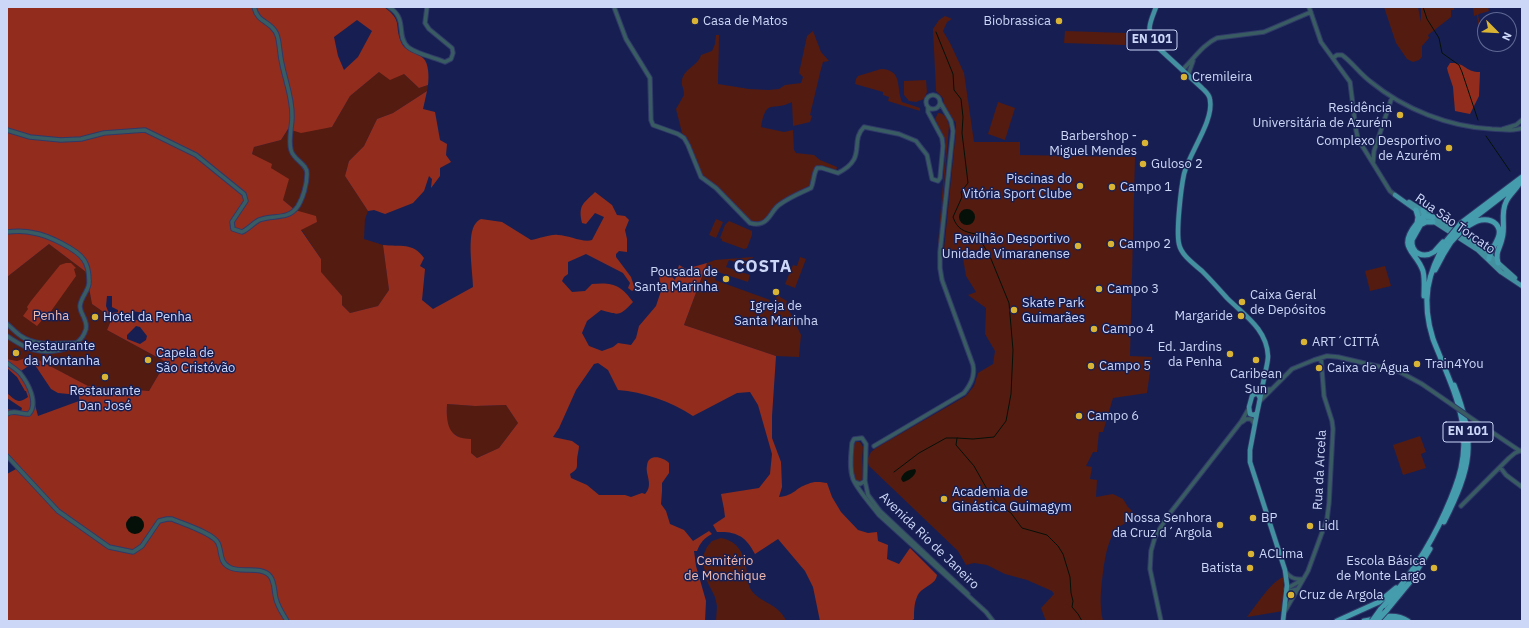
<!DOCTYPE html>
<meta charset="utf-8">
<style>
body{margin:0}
#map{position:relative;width:1529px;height:628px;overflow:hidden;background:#171f52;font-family:"IBM Plex Sans",sans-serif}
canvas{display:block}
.frame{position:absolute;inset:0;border:8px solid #ccd6f7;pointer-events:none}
.north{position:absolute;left:1477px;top:12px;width:40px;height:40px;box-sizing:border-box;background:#171f52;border:1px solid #5f6894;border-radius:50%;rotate:114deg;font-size:11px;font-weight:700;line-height:16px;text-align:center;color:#ccd6f7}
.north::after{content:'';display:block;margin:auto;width:14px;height:18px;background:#d9b334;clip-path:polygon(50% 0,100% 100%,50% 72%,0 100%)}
</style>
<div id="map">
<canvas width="1529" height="628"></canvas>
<div class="frame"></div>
<div class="north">N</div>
</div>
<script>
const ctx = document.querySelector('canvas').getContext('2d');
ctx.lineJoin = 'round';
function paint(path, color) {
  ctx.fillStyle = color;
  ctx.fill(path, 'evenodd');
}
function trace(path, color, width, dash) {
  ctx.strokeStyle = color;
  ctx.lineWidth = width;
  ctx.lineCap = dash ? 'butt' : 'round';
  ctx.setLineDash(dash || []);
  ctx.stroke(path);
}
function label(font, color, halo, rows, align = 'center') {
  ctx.font = font + ' "IBM Plex Sans",sans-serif';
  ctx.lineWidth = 3;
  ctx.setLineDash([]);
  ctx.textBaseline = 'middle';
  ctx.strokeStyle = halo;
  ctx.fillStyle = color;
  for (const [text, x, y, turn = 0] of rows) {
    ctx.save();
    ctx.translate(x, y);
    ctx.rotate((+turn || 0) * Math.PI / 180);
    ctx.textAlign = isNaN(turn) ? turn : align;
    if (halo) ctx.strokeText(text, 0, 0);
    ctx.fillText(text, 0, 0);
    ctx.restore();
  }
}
const green = new Path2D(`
 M 1384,7 L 1418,7 L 1421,22 L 1421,7 L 1454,7 L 1454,10 L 1451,10 L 1451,17 L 1428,35 L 1429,38 L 1422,46 L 1422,57 L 1419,60 L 1413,62 L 1407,59 L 1396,43 Z
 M 1473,7 L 1488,7 L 1489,11 L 1479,14 L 1478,15 L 1482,34 L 1480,34 L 1477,15 L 1474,16 Z
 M 945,16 L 952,19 L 947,22 L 943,31 L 950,43 L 964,73 L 974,142 L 1020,142 L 1020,155 L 1135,157 L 1130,356 L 1152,357 L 1147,393 L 1113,398 L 1103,432 L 1099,432 L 1097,452 L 1093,452 L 1086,466 L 1092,467 L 1090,479 L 1097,480 L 1096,497 L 1113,494 L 1123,499 L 1128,507 L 1137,516 L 1153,519 L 1153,521 C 1113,515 1108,539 1103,572 C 1101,589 1099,604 1103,621 L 1046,621 L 1041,608 L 1054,594 L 1052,591 L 1027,580 L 1005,574 L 987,565 L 974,563 L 966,565 L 958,551 L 869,466 L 867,460 L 871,452 L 876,448 L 966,396 L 974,386 L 978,373 L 993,364 L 995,351 L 985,334 L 986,308 L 968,295 L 976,292 L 966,276 L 962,252 L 944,250 L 956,131 L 956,123 L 944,105 L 943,98 L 936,91 L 933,29 L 939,20 Z
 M 813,31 L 821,52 L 829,61 L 823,62 L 821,69 L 810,115 L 812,116 L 810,122 L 793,126 L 792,102 C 773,112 766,97 761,127 L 784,132 L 793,130 L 794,150 L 796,153 L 814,155 L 820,160 L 837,167 L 836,171 L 824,166 L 815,168 C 812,174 813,180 809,186 C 801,191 792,195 784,200 C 774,207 767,227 752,222 L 702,175 L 698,166 L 698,161 L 696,159 L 688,139 L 682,133 L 676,109 L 684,95 C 684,91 683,88 682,85 C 680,69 698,67 701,55 L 712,51 L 715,44 L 716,35 L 719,35 C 719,52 718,68 718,84 L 749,89 L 768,90 L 779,89 L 785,85 L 801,83 L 803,77 L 799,73 L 807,36 Z
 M 1065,31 L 1125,33 L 1125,45 L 1064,43 Z
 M 881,69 C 903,70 896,87 902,102 L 920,108 L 920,111 L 888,101 L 889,97 L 883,95 L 883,92 L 855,84 L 856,79 L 858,76 Z
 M 379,72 L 404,74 L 419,88 L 428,85 L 427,91 L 393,113 L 377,119 L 364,146 L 349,161 L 345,176 L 368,211 L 365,219 L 364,239 L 383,245 L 389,290 L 378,306 L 350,313 L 342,305 L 342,296 L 320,272 L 321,259 L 301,229 L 317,222 L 295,210 L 283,200 L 271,168 L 252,154 L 254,147 L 281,140 L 288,129 L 332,127 L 350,96 Z
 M 926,80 L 927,92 L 924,99 L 916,102 L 909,101 L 904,95 L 904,81 Z
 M 998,102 L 1015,108 L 1005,140 L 988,134 Z
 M 938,113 C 945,113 948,120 949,126 L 939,244 L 938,244 L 946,146 L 945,140 L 935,119 Z
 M 716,219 L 723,222 L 716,238 L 709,235 Z
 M 729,221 L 752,231 L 752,235 L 747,248 L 744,249 L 722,241 L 722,239 L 720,238 L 725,225 Z
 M 49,244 L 86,272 L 92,304 L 112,318 L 107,330 L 166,362 L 149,391 L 88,386 L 32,357 L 17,361 L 7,359 L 7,277 Z
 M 753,257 L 749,267 L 729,260 L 726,267 L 750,275 L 748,282 L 718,272 L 715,280 L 770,300 L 769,303 L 773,304 L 778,294 L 780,294 L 780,297 L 787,301 L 786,304 L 801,335 L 799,357 L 776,356 L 684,325 L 707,263 L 715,260 Z
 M 800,257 L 806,259 L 795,288 L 785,284 L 793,265 L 797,266 Z
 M 1385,266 L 1391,286 L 1370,291 L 1365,271 Z
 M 447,404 L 475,406 L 506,405 L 518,423 L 499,448 L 477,458 L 471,453 L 462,439 L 451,432 L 447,424 Z
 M 1420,436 L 1426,452 L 1421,454 L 1426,468 L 1403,475 L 1393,445 Z
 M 856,442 L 860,442 L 863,447 L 862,459 L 863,477 L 862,480 L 859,482 L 855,480 C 852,472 850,448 856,442 Z
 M 721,538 C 739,541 745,556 747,572 C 748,577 748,583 750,588 C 757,601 772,602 781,613 C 783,615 785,618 786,621 L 716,621 L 717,606 L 715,597 L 705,577 L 703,556 L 707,547 L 712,541 Z
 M 1284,577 L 1283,611 L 1247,617 C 1255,607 1272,580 1284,577 Z`);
const forest = new Path2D(`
 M 7,7 L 384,7 C 403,21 394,24 401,42 C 405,52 415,51 423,58 C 429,63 429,77 428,85 L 419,88 L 404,74 L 390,80 L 379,72 L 350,96 L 332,127 L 301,133 L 288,129 L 281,140 L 254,147 L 252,154 L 272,164 L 271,168 L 289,179 L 283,200 L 295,210 L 316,216 L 317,222 L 301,230 L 321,259 L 321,272 L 342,296 L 342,305 L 350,313 L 378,306 L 389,290 L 383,245 C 400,247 413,242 424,258 L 420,266 L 425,269 L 422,300 L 433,309 L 473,287 C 473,272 466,234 476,223 C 477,221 479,220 481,219 L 502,222 L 531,240 C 539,239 550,234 558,235 C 568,235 583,243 592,240 L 604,217 L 595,213 L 586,224 L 582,223 C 578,205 583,204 595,192 L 612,205 L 617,215 L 625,216 L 629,220 L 625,230 L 627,239 L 627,252 L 619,251 L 616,254 L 616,257 L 631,277 L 635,289 L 632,291 L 628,288 L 630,283 L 623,273 L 586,254 L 568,262 L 568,274 L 564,277 L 562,281 L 572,292 L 585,291 L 592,284 C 613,282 621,285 633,302 C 619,317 619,315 601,310 L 587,321 L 582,333 L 589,346 L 602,351 L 613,347 L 618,343 L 631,345 L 636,338 L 639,326 L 656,306 L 661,291 L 659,274 L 665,270 L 675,280 L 679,265 L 686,269 L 707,263 L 684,325 L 776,356 L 772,416 L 772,438 L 781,462 L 782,487 L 779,497 C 794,496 795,488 808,484 C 814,481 820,482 827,483 L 832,497 L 841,512 L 858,530 L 868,533 L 877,532 L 878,541 L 888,545 L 887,559 L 899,564 L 910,548 L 937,575 C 936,584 925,586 919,593 C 914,601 914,610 914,619 L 911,621 L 820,621 L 813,587 L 805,571 L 778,539 L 755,554 C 746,536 736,531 717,532 L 713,525 L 725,517 L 724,509 L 721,494 L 759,488 L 770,474 L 772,454 L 758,405 L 750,392 L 737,393 L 693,416 C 671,401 643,392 618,390 L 608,370 L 598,363 L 594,364 L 576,390 L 559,428 L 553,437 L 572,441 L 579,446 C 579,450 577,456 577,460 C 577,468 578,469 570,474 L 571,478 L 587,485 L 599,495 L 625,495 L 631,497 L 642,493 L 645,494 C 654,485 645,474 647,466 C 648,453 663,457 669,463 L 669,473 L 662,483 L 662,491 L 661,504 L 666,511 L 670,524 L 684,530 L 693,541 L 709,531 L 712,534 C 704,538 700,543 697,551 L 694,551 L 696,566 L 706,601 L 705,621 L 7,621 L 7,474 L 16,469 L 7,458 L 7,409 L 21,412 L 22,408 L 7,398 L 7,393 C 16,401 18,404 28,397 L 26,391 L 25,391 L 17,377 L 7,368 L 7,359 L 17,361 L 31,356 L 88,386 L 149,391 L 166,362 L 107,330 L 112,318 L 92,304 L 86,272 L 49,244 L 7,277 ZM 357,20 L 372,31 L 358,57 L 344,70 L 338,56 L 334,37 ZM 107,296 L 112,296 L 112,307 L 118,310 L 118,312 L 112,313 L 108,311 L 106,306 ZM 132,311 L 144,313 L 147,316 C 143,320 134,322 129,317 ZM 136,326 L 140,327 L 147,336 L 146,340 L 140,344 L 127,339 L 127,335 ZM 30,365 L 35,365 L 51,389 L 58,393 L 79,395 L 79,401 L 38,416 L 30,386 L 21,371 ZM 447,404 L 475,406 L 506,405 L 518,423 L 499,448 L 477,458 L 471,453 L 471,439 C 448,439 446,423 447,404 ZM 131,516 L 144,526 L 139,533 L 126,524 Z
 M 1450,63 C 1465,62 1465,72 1480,72 L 1479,96 L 1470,114 L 1455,111 L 1453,87 L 1448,72 L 1447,68 Z
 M 427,91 L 423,109 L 435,112 L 440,140 L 447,144 L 446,155 L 451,162 L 440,168 L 440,176 L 431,188 L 432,179 L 429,176 L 424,191 L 413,203 L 385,214 L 374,210 L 368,211 L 345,176 L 349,161 L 364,146 L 377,119 L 393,113 Z
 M 66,263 L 71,263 L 76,268 L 74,269 L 76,276 L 44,321 L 42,320 L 37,326 L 23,316 L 28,309 L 27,307 L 31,301 L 60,265 Z`);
const water = new Path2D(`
 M959 217a8 8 0 1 1 16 0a8 8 0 1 1-16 0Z
 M 915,469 L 916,471 C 915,476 908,481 903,482 L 901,479 C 903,472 908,470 915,469 Z
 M126 525a9 9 0 1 1 18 0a9 9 0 1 1-18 0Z`);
const stream = new Path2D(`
 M 1423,7 L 1427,19 L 1439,38 L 1442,53 L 1459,65 L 1462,72 L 1478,120
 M 936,32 L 953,74 L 954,90 L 961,99 L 963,117 L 962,133 L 968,183 L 961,192 L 962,197 L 953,217 C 957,229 964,232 976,234 L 989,254 L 1009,303 L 1013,350 L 1011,394 L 1006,421 L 994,437 L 973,439 L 957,438 L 956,445 L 974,466 L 987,489 L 999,505 L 1011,513 L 1022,528 L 1047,535 L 1058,546 L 1063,554 L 1070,577 L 1071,593 L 1073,601 L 1072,607 L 1078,614 L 1082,621
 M 1486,136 L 1510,171
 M 894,472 L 919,453 L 946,438 L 957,438`);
const tertiary = new Path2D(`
 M 389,7 C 408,19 396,35 407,46 C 413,53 436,58 445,62 L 451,59 L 453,53 L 452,48 L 429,29 L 425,23 L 427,7
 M 614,7 L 626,39 L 650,78 L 651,120 L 653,125 L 678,134 L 684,138 L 688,145 L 701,177 L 716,188 L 750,223 C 754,224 757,225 762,223 C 770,220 772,210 779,205 C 788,198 800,193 811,188 C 814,182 813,175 817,168 L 822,168 L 838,173 C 868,158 849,142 864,127 L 899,134 L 916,141 L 927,155 L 932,179 L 938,181 L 940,178 L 943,146 L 942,138 L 928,112 L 928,107
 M 1309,7 L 1321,42 L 1350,82 L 1356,130 L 1358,139 L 1390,191 L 1395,195
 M 1333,58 L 1337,55 L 1342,55 C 1352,62 1360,74 1371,82 C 1404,109 1449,127 1492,129 C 1502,129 1513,132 1522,128
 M 1182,70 C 1194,59 1202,45 1217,38 L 1264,32 L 1311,12
 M 1188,75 L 1193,61
 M926 102a7 7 0 1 1 14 0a7 7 0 1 1-14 0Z
 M 1503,129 L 1516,125 L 1522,120
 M 7,130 L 30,137 L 61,140 L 81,139 L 104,133 L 145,130 L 196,155 L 244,194 L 246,201 L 232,222 L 233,229 L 242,232 C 249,229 253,223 259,220 C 273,214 288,221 298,206 C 303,198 307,184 307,174 C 308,164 293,160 291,150 C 288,140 292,127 292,117 C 293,95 282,74 280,52 C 279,46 279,36 275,31 C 268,20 258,23 254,7
 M 1373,163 L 1374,151 L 1392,97
 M 7,232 C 16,231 26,231 34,233 C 47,235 77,249 84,260 C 88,266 89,274 89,281 C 90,290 81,296 80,306 C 80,314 88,320 86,329 C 79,353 44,355 26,347 C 19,344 13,340 7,336
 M 7,324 C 12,328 16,333 21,336 C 36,347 58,343 75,343
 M 7,363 C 11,366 16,369 20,373 C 28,383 39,403 29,414 C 21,415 15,409 7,414
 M 1258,390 L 1272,389
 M 1259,402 L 1292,369 L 1314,360 L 1327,356 L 1338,357 L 1398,371 L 1422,384 L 1451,404
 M 1471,418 L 1520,451
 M 1242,422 L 1246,419 L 1251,419 L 1254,423
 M 874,446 L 964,393 C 971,384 975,376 973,365 L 942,280 L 940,268 L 940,252 L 953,131 L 951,121 L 940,102
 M 7,456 L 58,511 L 109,547 L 133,552 L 142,546 L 159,521 L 167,519 L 172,519 C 183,524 213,533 218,543 C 222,551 219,562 229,567 C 240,574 261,565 270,576 C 275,582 274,592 276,599 C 278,607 283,614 287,621
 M 1500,467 L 1506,475 L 1522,487
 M 865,481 L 868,495 L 880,511 L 968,594
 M 855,482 L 860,484 L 865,481 L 866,444 L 862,438 L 854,439 L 852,443 C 851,454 849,468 853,479 C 857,489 872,506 879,515 L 986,612 L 993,621
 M 1461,506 L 1509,458 L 1515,453 L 1522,450
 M 1285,571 C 1290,578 1295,580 1303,579
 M 1286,589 L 1302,580
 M 1286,589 L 1290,591 L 1298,589
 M 1284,613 L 1308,571 L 1327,519 L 1329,503 L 1333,429 L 1332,421 L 1324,396 L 1321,358
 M 1161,621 L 1150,569 L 1151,551 L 1155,537 L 1167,517 L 1241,422 L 1249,408`);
const primary = new Path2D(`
 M 1156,7 C 1151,21 1146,28 1153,43 L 1202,88 C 1206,92 1210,95 1210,100 C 1214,121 1189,153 1184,174 C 1181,188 1176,231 1179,244 C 1181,255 1194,264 1202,271 C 1211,280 1219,289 1227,298 C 1244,315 1267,329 1268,356 C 1268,362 1266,368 1265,374 C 1262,387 1260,400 1257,413 L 1254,415 L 1250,414 L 1249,407 L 1252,396 L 1255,394 L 1258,394 L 1260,398
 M 1395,195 L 1416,210 L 1478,250 L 1501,272 L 1522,286
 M 1409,202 L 1464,237 L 1478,245 L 1515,278
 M 1257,413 L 1250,450 L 1250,462 L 1285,570 L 1287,585 L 1283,621`);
const trunk = new Path2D(`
 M 1416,210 L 1418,217 L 1417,223
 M 1423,210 L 1425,217 L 1412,240 C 1411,253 1423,259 1434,252 C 1437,249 1440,245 1443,242
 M 1470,221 L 1522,181
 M 1461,223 L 1522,177
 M 1422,224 L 1426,222 L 1433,222
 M 1464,228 C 1470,226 1474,221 1481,220 C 1487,219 1492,220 1496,224 C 1506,235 1490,247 1489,259
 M 1483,248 L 1493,247
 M 1498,263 C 1495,251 1500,249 1502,239 C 1506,227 1500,214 1506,202 C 1509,195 1515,191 1519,184
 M 1435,270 L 1443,255 L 1451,242
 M 1424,296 C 1424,288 1425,279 1423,271 C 1416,250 1396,249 1417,223 C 1422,216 1425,215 1433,217
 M 1444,522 C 1471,468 1477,443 1454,385
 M 1380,610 C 1408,580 1428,550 1445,512 C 1459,481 1468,456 1462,421 C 1457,393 1443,365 1433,339 C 1421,301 1427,273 1447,240
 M 1387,610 L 1410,582 L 1430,549
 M 1337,621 L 1379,602 L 1396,588
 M 1364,621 C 1379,618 1394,612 1408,621
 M 1382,621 L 1398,621`);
const tertiaryBridge = new Path2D(`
 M 1451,404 L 1471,418`);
const trunkBridge = new Path2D(`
 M 1447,240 L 1461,223
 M 1451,242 L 1464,228
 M 1372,621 L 1380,610
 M 1377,621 L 1387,610`);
const markers = [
 [695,21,4,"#d9b334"],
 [1059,21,4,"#d9b334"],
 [1184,77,4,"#d9b334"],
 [1400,115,4,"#d9b334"],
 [1145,143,4,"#d9b334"],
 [1449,148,4,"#d9b334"],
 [1143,164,4,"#d9b334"],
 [1080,186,4,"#d9b334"],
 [1112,187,4,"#d9b334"],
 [1111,244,4,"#d9b334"],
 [1078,246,4,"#d9b334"],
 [726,279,4,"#d9b334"],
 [1099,289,4,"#d9b334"],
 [776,292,4,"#d9b334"],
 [1242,302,4,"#d9b334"],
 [1014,310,4,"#d9b334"],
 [1241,316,4,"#d9b334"],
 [95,317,4,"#d9b334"],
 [1094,329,4,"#d9b334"],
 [1304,342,4,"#d9b334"],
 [16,353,4,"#d9b334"],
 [1230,354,4,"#d9b334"],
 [148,360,4,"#d9b334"],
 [1256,360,4,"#d9b334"],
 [1417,364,4,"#d9b334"],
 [1091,366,4,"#d9b334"],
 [1319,368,4,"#d9b334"],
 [105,377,4,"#d9b334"],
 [1079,416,4,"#d9b334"],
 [944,499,4,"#d9b334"],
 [1253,518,4,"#d9b334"],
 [1220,525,4,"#d9b334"],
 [1310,526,4,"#d9b334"],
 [1251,554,4,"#d9b334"],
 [1250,568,4,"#d9b334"],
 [1434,568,4,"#d9b334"],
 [1291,595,4,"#d9b334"]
];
const shields = [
 [1152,40,50],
 [1468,432,50]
];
const shieldNames = [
 ["EN 101",1152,40],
 ["EN 101",1468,432]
];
const poiNames = [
 ["Casa de Matos",703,21],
 ["Biobrassica",1051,21,"right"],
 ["Cremileira",1192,77],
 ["Residência",1392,108,"right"],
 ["Universitária de Azurém",1392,123,"right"],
 ["Barbershop -",1137,136,"right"],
 ["Miguel Mendes",1137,151,"right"],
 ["Complexo Desportivo",1441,141,"right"],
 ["de Azurém",1441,156,"right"],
 ["Guloso 2",1151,164],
 ["Piscinas do",1072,179,"right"],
 ["Vitória Sport Clube",1072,194,"right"],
 ["Campo 1",1120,187],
 ["Pavilhão Desportivo",1070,239,"right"],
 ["Unidade Vimaranense",1070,254,"right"],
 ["Campo 2",1119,244],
 ["Pousada de",718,272,"right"],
 ["Santa Marinha",718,287,"right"],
 ["Campo 3",1107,289],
 ["Caixa Geral",1250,295],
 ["de Depósitos",1250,310],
 ["Skate Park",1022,303],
 ["Guimarães",1022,318],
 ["Igreja de",776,306,"center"],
 ["Santa Marinha",776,321,"center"],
 ["Margaride",1233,316,"right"],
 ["Hotel da Penha",103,317],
 ["Campo 4",1102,329],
 ["ART´CITTÁ",1312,342],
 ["Restaurante",24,346],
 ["da Montanha",24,361],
 ["Ed. Jardins",1222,347,"right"],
 ["da Penha",1222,362,"right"],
 ["Capela de",156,353],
 ["São Cristóvão",156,368],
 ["Train4You",1425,364],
 ["Campo 5",1099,366],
 ["Caixa de Água",1327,368],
 ["Caribean",1256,374,"center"],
 ["Sun",1256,389,"center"],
 ["Restaurante",105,391,"center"],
 ["Dan José",105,406,"center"],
 ["Campo 6",1087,416],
 ["Academia de",952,492],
 ["Ginástica Guimagym",952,507],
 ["Nossa Senhora",1212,518,"right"],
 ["da Cruz d´Argola",1212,533,"right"],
 ["BP",1261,518],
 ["Lidl",1318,526],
 ["ACLima",1259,554],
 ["Escola Básica",1426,561,"right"],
 ["de Monte Largo",1426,576,"right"],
 ["Batista",1242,568,"right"],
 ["Cruz de Argola",1299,595]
];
const streetNames = [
 ["Rua São Torcato",1455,224,35],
 ["Rua da Arcela",1320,470,-87],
 ["Avenida Rio de Janeiro",929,541,44]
];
const parkNames = [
 ["Penha",51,316],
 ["Cemitério",725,561],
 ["de Monchique",725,576]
];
const districtNames = [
 ["COSTA",763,267]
];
paint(green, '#541b11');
paint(forest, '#922d1d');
paint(water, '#051108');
trace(stream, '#051108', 1);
trace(tertiary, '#303969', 5.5);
trace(primary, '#303969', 6);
trace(trunk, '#303969', 7);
trace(tertiary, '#395c63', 3.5);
trace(primary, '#4391a0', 4.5);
trace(trunk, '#449cac', 5);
trace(tertiaryBridge, '#303969', 5.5, []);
trace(trunkBridge, '#303969', 7, []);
trace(tertiaryBridge, '#395c63', 3.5);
trace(trunkBridge, '#449cac', 5);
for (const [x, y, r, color] of markers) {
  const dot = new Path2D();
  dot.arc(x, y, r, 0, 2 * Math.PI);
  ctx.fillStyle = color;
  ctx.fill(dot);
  trace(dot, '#171f52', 1.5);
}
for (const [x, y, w] of shields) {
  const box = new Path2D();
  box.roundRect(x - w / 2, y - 10, w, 20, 3);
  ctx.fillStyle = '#171f52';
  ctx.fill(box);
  trace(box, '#ccd6f7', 1);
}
label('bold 12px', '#ccd6f7', null, shieldNames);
label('13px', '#ccd6f7', '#171f52', poiNames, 'left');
label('13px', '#ccd6f7', '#171f52', streetNames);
label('13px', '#f0b8ad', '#171f52', parkNames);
ctx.letterSpacing = '1px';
label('bold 17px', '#ccd6f7', '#171f52', districtNames);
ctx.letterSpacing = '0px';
</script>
